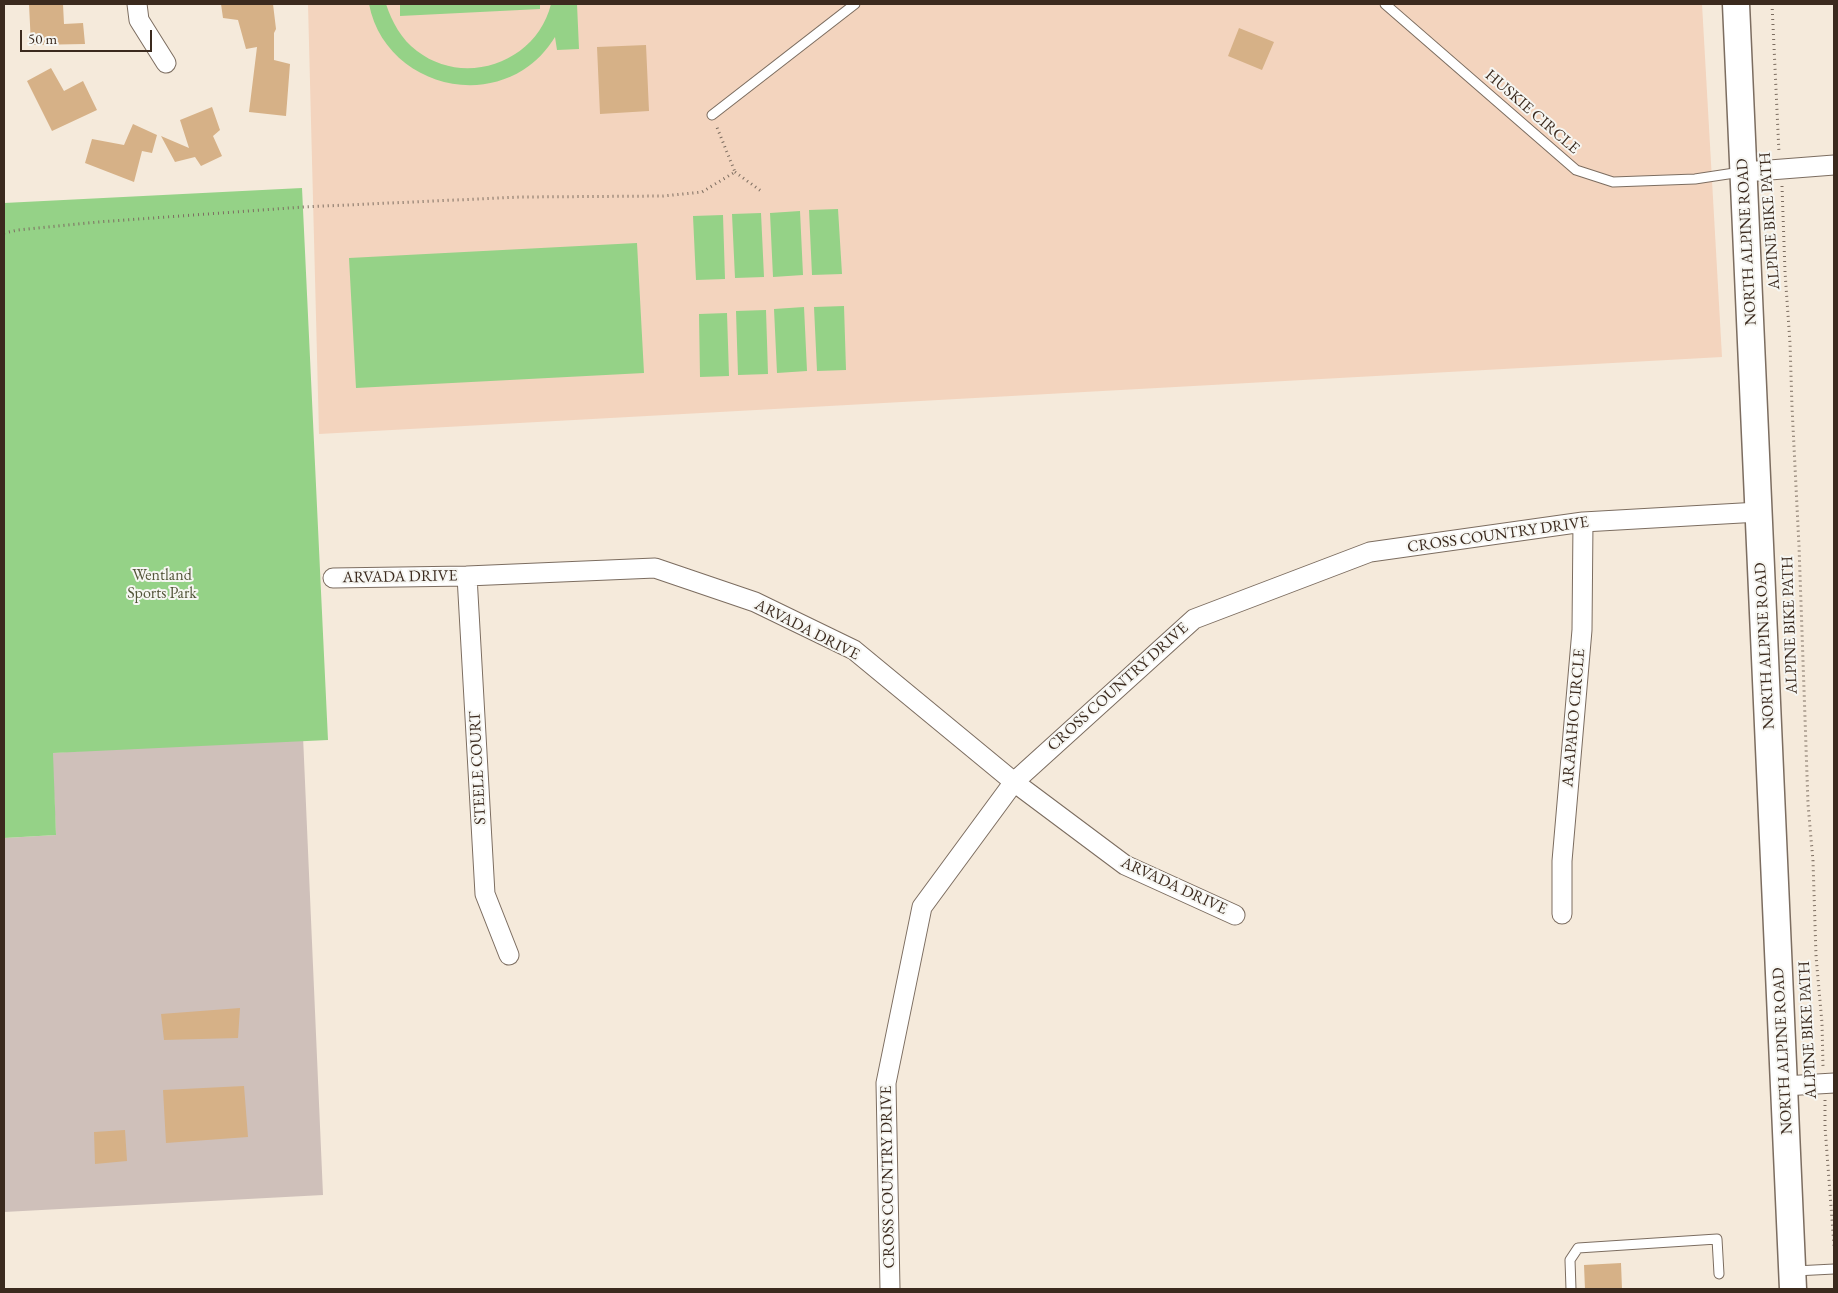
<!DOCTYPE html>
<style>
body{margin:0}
#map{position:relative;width:1838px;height:1293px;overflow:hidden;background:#f5eadb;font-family:"EB Garamond",serif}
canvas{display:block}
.frame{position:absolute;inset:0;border:5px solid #3b2a1e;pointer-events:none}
.scale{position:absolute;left:20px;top:30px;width:132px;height:22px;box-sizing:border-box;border:2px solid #3b2a1e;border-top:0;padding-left:6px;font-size:15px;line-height:18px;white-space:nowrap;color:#3b2a1e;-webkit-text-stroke:4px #f6f6f2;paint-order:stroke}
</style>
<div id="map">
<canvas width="1838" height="1293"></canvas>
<div class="frame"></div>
<div class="scale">50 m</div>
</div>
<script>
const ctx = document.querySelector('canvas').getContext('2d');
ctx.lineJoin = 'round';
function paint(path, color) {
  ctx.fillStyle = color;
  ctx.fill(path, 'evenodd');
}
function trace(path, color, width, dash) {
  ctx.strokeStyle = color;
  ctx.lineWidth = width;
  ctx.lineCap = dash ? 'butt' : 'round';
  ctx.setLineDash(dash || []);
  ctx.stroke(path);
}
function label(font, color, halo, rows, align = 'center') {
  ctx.font = font + ' "EB Garamond",serif';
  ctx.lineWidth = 4;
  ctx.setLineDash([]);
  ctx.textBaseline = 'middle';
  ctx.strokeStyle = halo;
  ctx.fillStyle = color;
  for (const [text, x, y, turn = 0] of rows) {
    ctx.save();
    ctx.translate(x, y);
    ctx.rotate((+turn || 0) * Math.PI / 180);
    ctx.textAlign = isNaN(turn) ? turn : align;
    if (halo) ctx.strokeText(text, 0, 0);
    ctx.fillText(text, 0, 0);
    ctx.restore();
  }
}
const built = new Path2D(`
 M 308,4 L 1702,4 L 1722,357 L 319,434 Z`);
const industrial = new Path2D(`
 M 303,736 L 323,1195 L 4,1212 L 4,838 L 56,835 L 52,753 Z`);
const green = new Path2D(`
 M 369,4 L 386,4 C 392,22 401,39 417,51 C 465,88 537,62 551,4 L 577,4 L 579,49 L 557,50 L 555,37 C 547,50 536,62 523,70 C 464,107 382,73 369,4 Z
 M 400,4 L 540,4 L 540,9 L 400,16 Z
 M 302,188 L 328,740 L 53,753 L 56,835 L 4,838 L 4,203 Z
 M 838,209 L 842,274 L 812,275 L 809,210 Z
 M 800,211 L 803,275 L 773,277 L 770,213 Z
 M 761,213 L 764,277 L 735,278 L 732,214 Z
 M 723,215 L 725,279 L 696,280 L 693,216 Z
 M 637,243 L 644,373 L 356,388 L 349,258 Z
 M 844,306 L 846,370 L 817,371 L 814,307 Z
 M 804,307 L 807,371 L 777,373 L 774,309 Z
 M 766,310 L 768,374 L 738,375 L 736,311 Z
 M 727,313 L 729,376 L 700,377 L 699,314 Z`);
const building = new Path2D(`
 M 29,4 L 63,4 L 64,24 L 83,23 L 85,44 L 31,45 Z
 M 221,4 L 273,4 L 276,29 L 274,33 L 274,60 L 290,64 L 286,116 L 249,112 L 257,47 L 246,49 L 238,20 L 223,18 Z
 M 1239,28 L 1274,42 L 1262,70 L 1228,56 Z
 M 646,45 L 649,111 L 600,114 L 597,47 Z
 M 51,68 L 64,91 L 83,81 L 97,110 L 52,131 L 27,81 Z
 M 212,107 L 220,130 L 213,136 L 222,156 L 201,166 L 195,157 L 175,162 L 161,136 L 189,148 L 180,120 Z
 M 133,124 L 157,135 L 152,153 L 142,151 L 134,182 L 85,163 L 92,139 L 124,145 Z
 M 240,1008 L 238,1038 L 164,1040 L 161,1014 Z
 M 244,1086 L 248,1137 L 166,1143 L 163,1090 Z
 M 125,1130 L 127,1161 L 95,1164 L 94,1132 Z
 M 1621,1263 L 1622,1289 L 1585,1289 L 1584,1265 Z`);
const path = new Path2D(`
 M 1772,4 L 1779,153
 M 735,172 L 761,191
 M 1782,186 L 1785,272 L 1790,343 L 1792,407 L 1799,546 L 1808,804 L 1813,861 L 1816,956 L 1822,1023 L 1823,1066
 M 4,233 L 18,230 L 98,222 L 303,207 L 521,197 L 663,196 L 702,192 L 735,172 L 716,125
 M 1825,1100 L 1825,1127 L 1834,1246`);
const service = new Path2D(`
 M 1385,4 L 1576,170 L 1613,182 L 1695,179 L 1741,172
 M 712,115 L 855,4
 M 1795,1271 L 1834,1269
 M 1571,1289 L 1570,1260 L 1578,1248 L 1717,1239 L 1719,1274`);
const minor = new Path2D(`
 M 137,4 L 139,20 L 166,63
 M 1744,172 L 1834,165
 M 467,576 L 485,894 L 509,955
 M 333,578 L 467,576 L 655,568 L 755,602 L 854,650 L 1014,782 L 1125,865 L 1235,915
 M 1562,914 L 1562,861 L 1582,630 L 1583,522
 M 1784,1086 L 1834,1083
 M 890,1289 L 886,1083 L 922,907 L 1014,782 L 1194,619 L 1370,552 L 1583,522 L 1759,512`);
const secondary = new Path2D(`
 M 1736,4 L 1793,1289`);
const streetNames = [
 ["HUSKIE CIRCLE",1532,112,41],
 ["ALPINE BIKE PATH",1770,221,-94],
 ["NORTH ALPINE ROAD",1747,242,-93],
 ["CROSS COUNTRY DRIVE",1498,535,-8],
 ["ARVADA DRIVE",400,577,-1],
 ["ALPINE BIKE PATH",1790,625,-92],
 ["ARVADA DRIVE",807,630,27],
 ["NORTH ALPINE ROAD",1765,646,-93],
 ["CROSS COUNTRY DRIVE",1118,687,-42],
 ["ARAPAHO CIRCLE",1574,718,-85],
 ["STEELE COURT",478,768,-93],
 ["ARVADA DRIVE",1174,886,25],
 ["ALPINE BIKE PATH",1808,1030,-93],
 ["NORTH ALPINE ROAD",1783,1051,-93],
 ["CROSS COUNTRY DRIVE",888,1177,-91]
];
const parkNames = [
 ["Wentland",162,576],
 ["Sports Park",162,594]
];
paint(built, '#f3d4be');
paint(industrial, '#cfc0ba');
paint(green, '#95d287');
paint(building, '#d6b187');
trace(service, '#7c6d60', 11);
trace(minor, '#7c6d60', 21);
trace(secondary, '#7c6d60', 29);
trace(path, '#7c6d60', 3, [1, 4]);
trace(service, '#fff', 9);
trace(minor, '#fff', 19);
trace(secondary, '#fff', 26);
label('16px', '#3b2a1e', '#f6f6f2', streetNames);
label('16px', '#525438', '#f6f6f2', parkNames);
</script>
